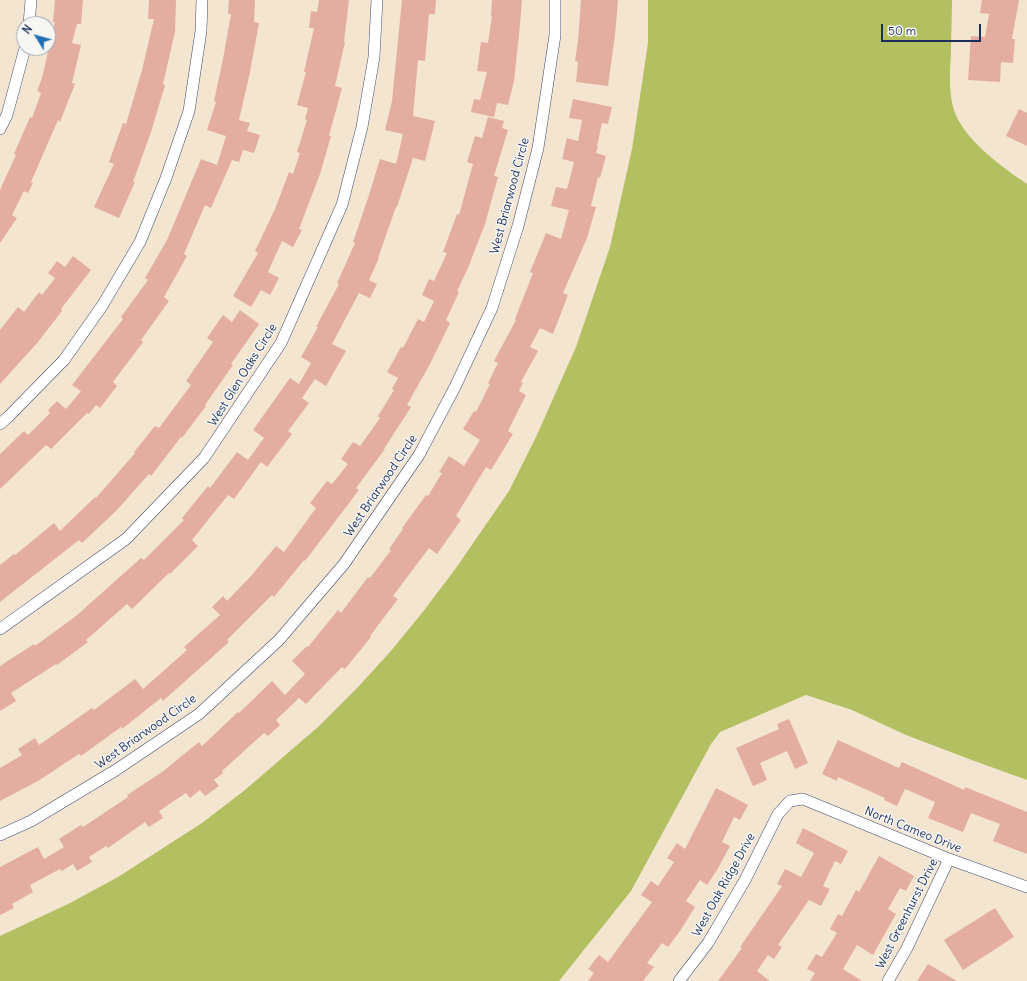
<!DOCTYPE html>
<style>
body{margin:0}
#map{position:relative;width:1027px;height:981px;overflow:hidden;background:#f4e5d0;font-family:Delius,sans-serif}
canvas{display:block}
.north{position:absolute;left:16px;top:16px;width:40px;height:40px;box-sizing:border-box;background:#f6f6f2;border:1px solid #9ea6b7;border-radius:50%;rotate:307deg;font-size:11px;font-weight:700;line-height:16px;text-align:center;color:#1b2f5e}
.north::after{content:'';display:block;margin:auto;width:14px;height:18px;background:#1f6fb2;clip-path:polygon(50% 0,100% 100%,50% 72%,0 100%)}
.scale{position:absolute;left:881px;top:24px;width:100px;height:18px;box-sizing:border-box;border:2px solid #1b2f5e;border-top:0;padding-left:5px;font-size:12px;line-height:14px;white-space:nowrap;color:#1b2f5e;-webkit-text-stroke:3px #f6f6f2;paint-order:stroke}
</style>
<div id="map">
<canvas width="1027" height="981"></canvas>
<div class="north">N</div>
<div class="scale">50 m</div>
</div>
<script>
const ctx = document.querySelector('canvas').getContext('2d');
ctx.lineJoin = 'round';
function paint(path, color) {
  ctx.fillStyle = color;
  ctx.fill(path, 'evenodd');
}
function trace(path, color, width, dash) {
  ctx.strokeStyle = color;
  ctx.lineWidth = width;
  ctx.lineCap = dash ? 'butt' : 'round';
  ctx.setLineDash(dash || []);
  ctx.stroke(path);
}
function label(font, color, halo, rows, align = 'center') {
  ctx.font = font + ' Delius,sans-serif';
  ctx.lineWidth = 3;
  ctx.setLineDash([]);
  ctx.textBaseline = 'middle';
  ctx.strokeStyle = halo;
  ctx.fillStyle = color;
  for (const [text, x, y, turn = 0] of rows) {
    ctx.save();
    ctx.translate(x, y);
    ctx.rotate((+turn || 0) * Math.PI / 180);
    ctx.textAlign = isNaN(turn) ? turn : align;
    if (halo) ctx.strokeText(text, 0, 0);
    ctx.fillText(text, 0, 0);
    ctx.restore();
  }
}
const green = new Path2D(`
 M 648,0 L 952,0 C 952,17 951,35 951,52 C 950,72 948,94 955,113 C 966,141 1003,168 1027,184 L 1027,780 L 969,759 L 906,735 L 852,710 L 806,695 L 720,732 L 711,744 L 631,891 L 559,981 L 0,981 L 0,936 L 70,903 L 118,877 L 202,823 L 245,790 L 319,726 L 358,687 L 390,652 L 422,613 L 456,568 L 509,491 L 536,437 L 576,347 L 610,247 L 632,149 L 648,43 Z`);
const building = new Path2D(`
 M 55,0 L 83,0 L 81,24 L 77,24 L 72,43 L 81,45 L 72,83 L 75,84 L 60,122 L 58,120 L 31,182 L 33,183 L 28,193 L 24,191 L 12,215 L 17,218 L 0,243 L 0,190 L 16,155 L 14,154 L 30,117 L 32,118 L 41,93 L 37,91 L 42,78 L 55,22 L 53,22 Z
 M 149,0 L 176,0 L 175,32 L 163,84 L 165,85 L 151,132 L 133,182 L 135,182 L 119,218 L 94,207 L 114,164 L 109,162 L 123,123 L 126,124 L 142,70 L 154,19 L 148,19 Z
 M 229,0 L 255,0 L 254,22 L 259,23 L 250,72 L 239,120 L 250,123 L 247,131 L 260,135 L 254,153 L 243,150 L 239,162 L 232,160 L 211,208 L 205,205 L 184,254 L 187,256 L 164,297 L 169,301 L 141,340 L 143,342 L 113,382 L 117,386 L 100,408 L 96,405 L 89,414 L 87,413 L 51,449 L 46,445 L 0,489 L 0,454 L 24,431 L 28,435 L 50,413 L 48,410 L 57,401 L 66,409 L 81,391 L 72,385 L 123,319 L 121,317 L 148,280 L 145,278 L 167,240 L 201,159 L 217,165 L 226,136 L 207,130 L 216,102 L 214,101 L 223,59 L 231,14 L 228,14 Z
 M 319,0 L 349,0 L 344,42 L 345,42 L 335,86 L 342,88 L 329,136 L 331,136 L 320,174 L 299,229 L 302,230 L 293,247 L 282,241 L 268,272 L 279,278 L 270,295 L 261,290 L 251,307 L 233,296 L 258,253 L 255,251 L 275,209 L 289,172 L 293,174 L 300,153 L 297,152 L 307,120 L 305,119 L 308,108 L 297,105 L 306,72 L 304,72 L 314,28 L 309,28 L 311,11 L 317,12 Z
 M 402,0 L 436,0 L 435,14 L 429,14 L 425,61 L 418,60 L 413,116 L 435,121 L 425,161 L 413,158 L 397,207 L 396,207 L 378,258 L 379,258 L 369,280 L 377,284 L 370,298 L 359,293 L 332,344 L 346,351 L 326,386 L 315,379 L 302,398 L 309,403 L 288,431 L 292,434 L 267,467 L 261,462 L 234,499 L 228,495 L 192,540 L 198,546 L 170,574 L 169,573 L 132,609 L 127,604 L 86,640 L 88,642 L 57,665 L 56,664 L 11,693 L 16,701 L 0,711 L 0,666 L 34,644 L 35,646 L 76,616 L 141,558 L 144,560 L 184,520 L 182,518 L 208,486 L 210,488 L 237,452 L 248,460 L 264,438 L 253,430 L 290,378 L 299,384 L 311,363 L 301,357 L 318,327 L 316,327 L 339,284 L 337,283 L 355,243 L 353,242 L 368,198 L 380,159 L 396,164 L 403,134 L 385,130 L 392,101 Z
 M 492,0 L 522,0 L 519,35 L 514,81 L 508,105 L 497,103 L 494,117 L 471,112 L 474,99 L 480,100 L 487,72 L 477,71 L 481,42 L 488,43 L 492,16 L 491,16 Z
 M 581,0 L 618,0 L 615,35 L 608,86 L 576,82 L 578,62 L 575,61 L 578,41 Z
 M 982,0 L 1019,0 L 1012,39 L 1015,39 L 1013,63 L 1001,62 L 1000,82 L 968,80 L 971,36 L 985,37 L 989,14 L 980,13 Z
 M 573,99 L 612,107 L 608,124 L 602,123 L 597,146 L 598,146 L 596,153 L 606,156 L 600,178 L 598,177 L 591,206 L 596,207 L 587,238 L 563,293 L 568,295 L 553,334 L 540,328 L 530,347 L 538,351 L 521,382 L 523,383 L 519,391 L 526,395 L 508,431 L 513,434 L 491,470 L 486,467 L 456,516 L 461,520 L 437,554 L 429,548 L 393,596 L 398,599 L 370,636 L 371,637 L 345,669 L 342,667 L 306,704 L 299,698 L 276,720 L 280,725 L 268,736 L 264,733 L 222,771 L 223,773 L 214,780 L 219,786 L 205,796 L 200,790 L 190,798 L 186,793 L 159,811 L 163,818 L 149,827 L 145,822 L 108,848 L 106,846 L 89,857 L 92,862 L 77,871 L 73,864 L 62,871 L 60,869 L 30,885 L 33,892 L 12,904 L 14,908 L 0,915 L 0,867 L 38,847 L 44,859 L 64,847 L 59,839 L 81,825 L 83,827 L 128,797 L 127,795 L 162,772 L 199,742 L 202,746 L 238,712 L 239,713 L 272,681 L 285,695 L 305,674 L 292,661 L 307,646 L 308,647 L 338,610 L 341,613 L 368,577 L 370,578 L 391,550 L 389,549 L 403,529 L 402,528 L 426,495 L 428,496 L 442,473 L 439,472 L 449,456 L 464,466 L 480,440 L 463,429 L 474,411 L 476,412 L 490,384 L 488,383 L 498,363 L 494,361 L 516,320 L 515,319 L 533,273 L 530,272 L 546,233 L 561,239 L 569,210 L 551,206 L 556,187 L 567,189 L 574,162 L 562,159 L 567,138 L 578,141 L 582,120 L 569,118 Z
 M 1019,109 L 1027,113 L 1027,146 L 1006,136 Z
 M 488,117 L 504,121 L 502,128 L 508,130 L 494,176 L 498,177 L 485,224 L 468,268 L 457,291 L 459,292 L 446,320 L 450,323 L 430,364 L 407,405 L 411,407 L 384,449 L 385,449 L 356,488 L 359,490 L 305,561 L 304,560 L 274,597 L 272,595 L 227,640 L 229,642 L 163,701 L 161,698 L 122,729 L 121,727 L 81,756 L 79,754 L 38,781 L 0,801 L 0,768 L 22,755 L 18,749 L 35,738 L 39,745 L 92,708 L 94,710 L 135,679 L 143,689 L 187,650 L 184,647 L 220,615 L 212,607 L 223,596 L 227,601 L 251,576 L 276,546 L 284,552 L 316,508 L 310,503 L 327,481 L 332,484 L 348,464 L 341,459 L 353,442 L 360,446 L 380,418 L 378,416 L 394,390 L 392,389 L 398,378 L 387,372 L 401,347 L 403,348 L 418,319 L 424,322 L 434,301 L 422,295 L 429,279 L 434,281 L 447,253 L 443,252 L 457,214 L 459,215 L 473,164 L 467,162 L 475,136 L 482,138 Z
 M 73,256 L 91,270 L 61,309 L 62,311 L 38,342 L 0,384 L 0,330 L 18,307 L 24,312 L 39,292 L 42,295 L 55,278 L 48,273 L 57,261 L 65,267 Z
 M 240,310 L 259,324 L 231,364 L 233,365 L 205,405 L 206,406 L 182,438 L 181,437 L 151,476 L 149,474 L 117,510 L 82,543 L 79,540 L 0,602 L 0,565 L 14,554 L 15,555 L 54,523 L 60,531 L 95,497 L 96,498 L 135,453 L 134,452 L 155,426 L 159,428 L 191,385 L 186,381 L 213,342 L 207,338 L 223,315 L 232,322 Z
 M 789,719 L 808,763 L 795,769 L 787,751 L 760,763 L 767,780 L 753,786 L 736,748 L 779,729 L 777,724 Z
 M 838,740 L 899,768 L 902,762 L 964,790 L 965,787 L 1027,812 L 1027,854 L 993,841 L 1000,824 L 971,813 L 963,832 L 928,818 L 935,802 L 905,789 L 897,806 L 884,800 L 885,798 L 838,777 L 837,781 L 822,774 Z
 M 716,788 L 748,805 L 740,820 L 734,817 L 722,842 L 730,846 L 717,870 L 707,885 L 700,880 L 686,901 L 695,907 L 680,931 L 668,947 L 662,943 L 647,963 L 654,967 L 643,981 L 588,981 L 594,973 L 588,969 L 599,955 L 608,962 L 652,902 L 641,895 L 651,881 L 658,886 L 674,862 L 667,858 L 677,843 L 685,849 Z
 M 803,828 L 848,851 L 841,864 L 835,861 L 823,886 L 830,889 L 821,906 L 809,900 L 778,945 L 782,947 L 774,959 L 768,955 L 757,971 L 770,981 L 718,981 L 742,948 L 740,947 L 782,886 L 777,884 L 785,869 L 801,877 L 814,853 L 796,843 Z
 M 879,856 L 914,876 L 906,891 L 900,888 L 888,909 L 896,914 L 873,955 L 857,945 L 843,969 L 862,981 L 810,981 L 815,973 L 807,969 L 816,954 L 822,957 L 837,933 L 830,929 L 838,914 L 842,916 L 856,890 L 859,892 Z
 M 995,908 L 1014,937 L 963,970 L 944,940 Z
 M 928,964 L 957,981 L 917,981 Z`);
const street = new Path2D(`
 M 29,24 L 31,0
 M 0,129 L 7,115 L 25,48
 M 0,424 L 8,417 L 64,360 L 102,306 L 140,242 L 166,178 L 189,111 L 201,31 L 202,0
 M 0,629 L 126,539 L 204,458 L 281,343 L 342,205 L 362,127 L 374,57 L 377,0
 M 0,835 L 31,821 L 116,770 L 199,714 L 279,640 L 344,564 L 419,455 L 455,387 L 492,308 L 518,226 L 538,148 L 555,35 L 555,0
 M 679,981 L 708,943 L 745,880 L 778,814 L 790,801 L 803,799 L 949,859 L 1027,887
 M 888,981 L 907,948 L 949,859`);
const streetNames = [
 ["West Briarwood Circle",510,196,-75],
 ["West Glen Oaks Circle",243,375,-58],
 ["West Briarwood Circle",381,486,-56],
 ["West Briarwood Circle",146,732,-35],
 ["North Cameo Drive",913,830,22],
 ["West Oak Ridge Drive",724,885,-61],
 ["West Greenhurst Drive",907,914,-63]
];
paint(green, '#b3c062');
paint(building, '#e3aea0');
trace(street, '#3c4a6f', 12);
trace(street, '#fff', 11);
label('12px', '#1b2f5e', '#f6f6f2', streetNames);
</script>
